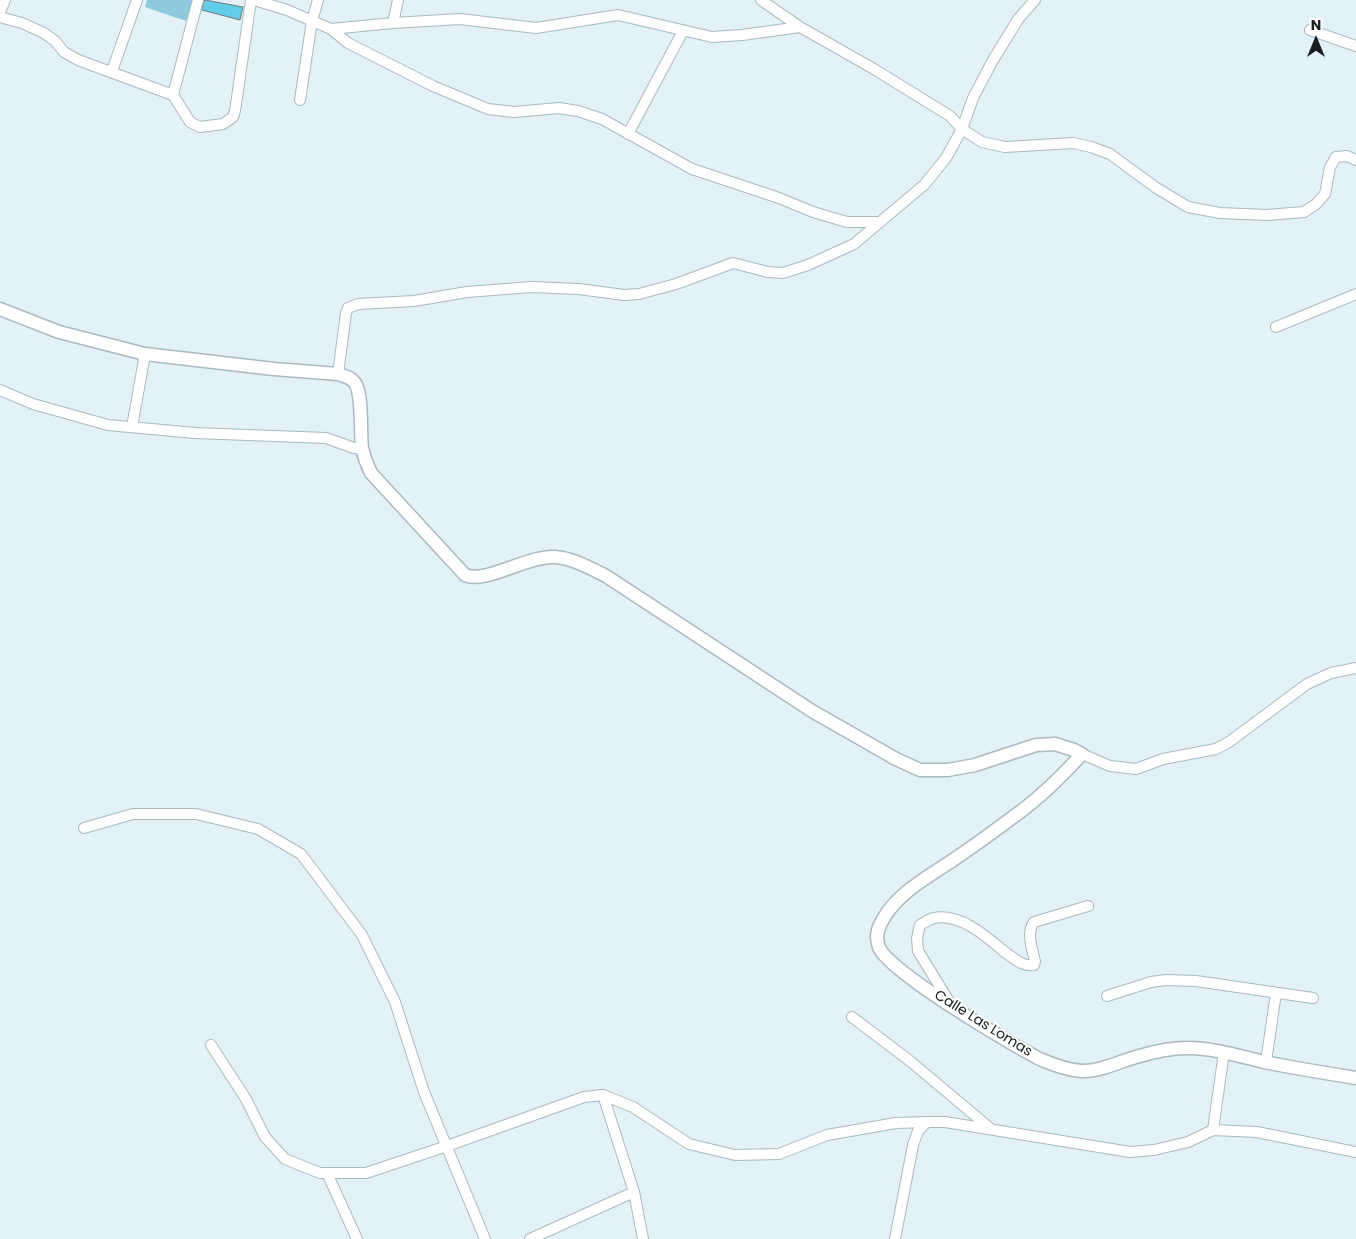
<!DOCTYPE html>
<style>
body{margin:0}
#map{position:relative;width:1356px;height:1239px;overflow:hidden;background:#e2f2f7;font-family:Poppins,sans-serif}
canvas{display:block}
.north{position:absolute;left:1291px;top:15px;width:50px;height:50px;-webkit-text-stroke:4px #fff;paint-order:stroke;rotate:0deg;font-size:14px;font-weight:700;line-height:20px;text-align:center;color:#191f21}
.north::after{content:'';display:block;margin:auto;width:18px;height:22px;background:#191f21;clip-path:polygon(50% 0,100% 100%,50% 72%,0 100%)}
</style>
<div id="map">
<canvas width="1356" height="1239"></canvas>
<div class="north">N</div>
</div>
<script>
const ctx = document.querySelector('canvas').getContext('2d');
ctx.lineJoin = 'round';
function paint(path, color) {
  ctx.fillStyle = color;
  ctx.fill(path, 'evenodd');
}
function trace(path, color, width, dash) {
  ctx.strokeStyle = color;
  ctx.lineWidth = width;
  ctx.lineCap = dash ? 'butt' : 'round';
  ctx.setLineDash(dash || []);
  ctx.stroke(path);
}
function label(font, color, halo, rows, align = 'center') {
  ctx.font = font + ' Poppins,sans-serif';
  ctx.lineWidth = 4;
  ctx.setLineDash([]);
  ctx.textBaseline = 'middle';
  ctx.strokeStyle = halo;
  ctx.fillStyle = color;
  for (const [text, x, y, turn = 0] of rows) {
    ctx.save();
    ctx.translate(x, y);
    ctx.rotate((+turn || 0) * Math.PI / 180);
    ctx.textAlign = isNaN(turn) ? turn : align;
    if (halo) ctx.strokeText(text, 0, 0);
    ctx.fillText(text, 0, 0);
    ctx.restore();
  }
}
const green = new Path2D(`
 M 147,0 L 193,0 L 186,21 L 145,7 Z`);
const building = new Path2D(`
 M 205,0 L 243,7 L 240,20 L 202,10 Z`);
const minor = new Path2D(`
 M 254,0 L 287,10 L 331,29 L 348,43 L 433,86 L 488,109 L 514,112 L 559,108 L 578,111 L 602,119 L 692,169 L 779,198 L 813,212 L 847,222 L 879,222
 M 761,0 L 800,27
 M 0,12 L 5,0
 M 0,17 L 22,23 L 44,33 L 55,41 L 64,52 L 78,60 L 173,95 L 190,122 L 200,127 L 223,124 L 233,117 L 235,111 L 251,0
 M 393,23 L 398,0
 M 331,29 L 393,23 L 460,19 L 536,28 L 618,15 L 712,37 L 742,35 L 800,27 L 874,69 L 950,116 L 962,129 L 982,142 L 1005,147 L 1073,143 L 1091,147 L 1110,154 L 1155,187 L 1188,207 L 1220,213 L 1267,215 L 1304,212 L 1316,204 L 1325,194 L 1330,167 L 1336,157 L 1347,156 L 1356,160
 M 1310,30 L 1356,46
 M 112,71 L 137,0
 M 173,95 L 198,0
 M 300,100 L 312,21 L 318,0
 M 628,134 L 683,31
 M 1276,327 L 1356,294
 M 338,374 L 346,313 L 348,308 L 358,304 L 414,301 L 467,292 L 532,287 L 579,289 L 624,295 L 639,294 L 676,284 L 733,263 L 768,272 L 783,273 L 808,265 L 854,244 L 924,185 L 946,158 L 962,129 L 973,98 L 993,60 L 1019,18 L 1035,0
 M 0,390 L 33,404 L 108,425 L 195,433 L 326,438 L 354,448 L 362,449
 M 132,427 L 145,354
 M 1082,754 L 1110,766 L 1136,769 L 1163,759 L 1216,749 L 1229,742 L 1307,684 L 1331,673 L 1356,668
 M 84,828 L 133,814 L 196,814 L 258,829 L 301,854 L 362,935 L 395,1002 L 424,1092 L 485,1239
 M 1107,996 L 1151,982 L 1166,980 L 1196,981 L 1313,998
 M 950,1003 L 918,951 L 917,938 L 920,925 C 924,923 929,919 934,918 C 961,913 987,937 1006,953 C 1015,959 1023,967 1034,965 L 1035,961 C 1032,949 1026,932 1034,922 L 1088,906
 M 852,1017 L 910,1061 L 991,1129
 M 211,1045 L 246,1099 L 265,1137 L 285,1159 L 320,1173 L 366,1173 L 447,1146 L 584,1097 L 603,1095 L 633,1107 L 689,1144 L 735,1155 L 779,1154 L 827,1135 L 896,1123 L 927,1122
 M 1266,1062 L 1276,993
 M 603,1095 L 634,1192 L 643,1239
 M 1213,1130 L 1224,1052
 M 327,1173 L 357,1239
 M 530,1239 L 634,1192
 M 895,1239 L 913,1145 L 918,1131 L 927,1122 L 945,1122 L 1130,1152 L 1154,1150 L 1188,1142 L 1213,1130 L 1257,1132 L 1356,1152`);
const tertiary = new Path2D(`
 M 0,309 L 59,332 L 145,354 L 274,369 L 338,374 C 344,376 351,377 355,383 C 363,395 360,432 362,448 C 364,457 367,465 371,473 L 465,575 C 486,584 528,555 555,557 C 572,558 590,568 606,576 L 812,711 L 896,759 L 920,770 L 948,770 L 975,765 L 1036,745 L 1055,744 L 1074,750 L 1082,754 C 1061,777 1039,799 1013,817 C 993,832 974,846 953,860 C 928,877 895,894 881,923 C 877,930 876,939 879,947 C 886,970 1015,1047 1042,1060 C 1054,1065 1068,1070 1081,1071 C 1099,1072 1118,1062 1136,1057 C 1152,1052 1171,1048 1188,1048 C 1213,1048 1239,1056 1264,1062 C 1294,1068 1325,1073 1356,1078`);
const streetNames = [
 ["Calle Las Lomas",983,1024,32]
];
paint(green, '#8ecadd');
paint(building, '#61cdeb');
trace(building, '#6c7a7f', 1);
trace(minor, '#aababf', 12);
trace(tertiary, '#aababf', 15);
trace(minor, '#fff', 10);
trace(tertiary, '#fff', 12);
label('14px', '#191f21', '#fff', streetNames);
</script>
